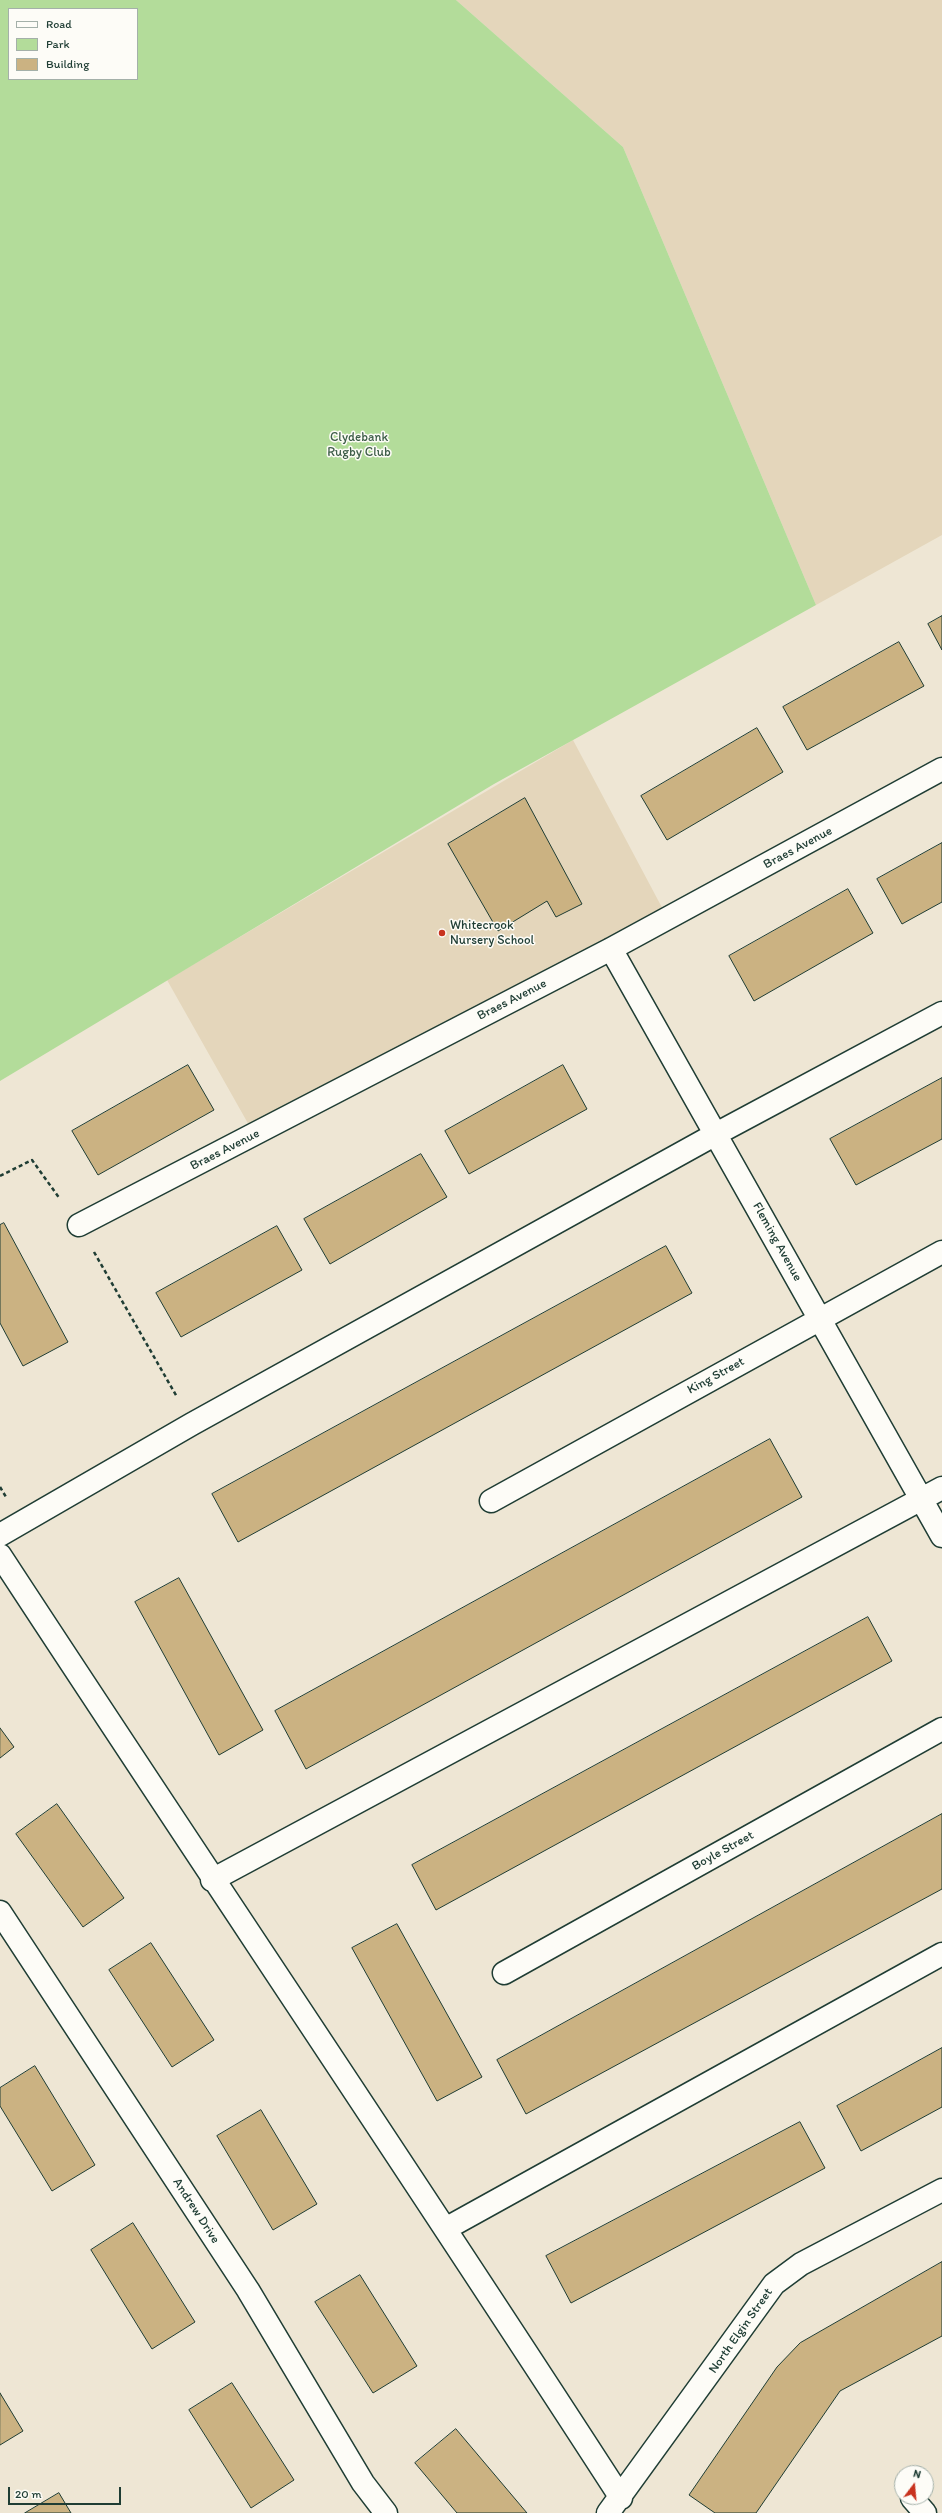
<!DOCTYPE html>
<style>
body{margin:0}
#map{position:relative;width:942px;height:2513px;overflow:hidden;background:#eee6d4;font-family:Itim,sans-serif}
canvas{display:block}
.legend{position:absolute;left:8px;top:8px;width:130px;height:72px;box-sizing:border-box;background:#fdfcf7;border:1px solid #a4b0a9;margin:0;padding:5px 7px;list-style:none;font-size:12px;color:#1f3d34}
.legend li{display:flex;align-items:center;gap:8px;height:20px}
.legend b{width:20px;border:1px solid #a4b0a9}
.north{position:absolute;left:894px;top:2465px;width:40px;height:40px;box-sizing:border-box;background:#fdfcf7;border:1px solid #a4b0a9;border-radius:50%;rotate:16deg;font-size:11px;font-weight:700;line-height:16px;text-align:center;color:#1f3d34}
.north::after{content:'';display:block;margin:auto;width:14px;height:18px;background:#c8321e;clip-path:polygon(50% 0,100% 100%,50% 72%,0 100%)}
.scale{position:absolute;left:8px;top:2487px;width:113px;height:18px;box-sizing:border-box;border:2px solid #1f3d34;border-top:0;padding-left:5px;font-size:12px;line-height:14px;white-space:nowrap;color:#1f3d34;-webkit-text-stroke:3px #fdfcf7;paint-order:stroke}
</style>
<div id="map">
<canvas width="942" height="2513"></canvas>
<ul class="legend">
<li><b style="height:5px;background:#fdfcf7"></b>Road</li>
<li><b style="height:11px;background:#b3dc9a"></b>Park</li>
<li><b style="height:11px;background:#cbb282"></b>Building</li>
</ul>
<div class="north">N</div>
<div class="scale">20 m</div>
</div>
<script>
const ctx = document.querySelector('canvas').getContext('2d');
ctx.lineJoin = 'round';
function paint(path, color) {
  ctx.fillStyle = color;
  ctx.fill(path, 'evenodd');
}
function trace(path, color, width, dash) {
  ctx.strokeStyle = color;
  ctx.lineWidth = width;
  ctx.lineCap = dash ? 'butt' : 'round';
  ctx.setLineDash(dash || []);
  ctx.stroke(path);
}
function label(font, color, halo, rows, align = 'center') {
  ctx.font = font + ' Itim,sans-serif';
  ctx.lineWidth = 3;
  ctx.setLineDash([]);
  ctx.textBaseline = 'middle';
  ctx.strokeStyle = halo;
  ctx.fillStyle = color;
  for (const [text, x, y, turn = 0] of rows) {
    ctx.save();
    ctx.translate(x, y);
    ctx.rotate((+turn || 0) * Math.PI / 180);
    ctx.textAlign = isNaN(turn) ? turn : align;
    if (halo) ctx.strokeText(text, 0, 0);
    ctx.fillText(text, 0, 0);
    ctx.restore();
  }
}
const built = new Path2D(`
 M 456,0 L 942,0 L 942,535 L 816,605 L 623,147 Z
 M 573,740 L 667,917 L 254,1134 L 167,980 Z`);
const green = new Path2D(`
 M 0,0 L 456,0 L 623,147 L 816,605 L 494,784 L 0,1081 ZM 9,9 L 137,9 L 137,79 L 9,79 Z`);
const building = new Path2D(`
 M 942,616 L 942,650 L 928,624 Z
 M 899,642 L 924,686 L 807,750 L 783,707 Z
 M 757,728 L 783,772 L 667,840 L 641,796 Z
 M 525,798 L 582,904 L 556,917 L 547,901 L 498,931 L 448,844 Z
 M 942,843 L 942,902 L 902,924 L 877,879 Z
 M 848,889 L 873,933 L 754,1001 L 729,956 Z
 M 188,1065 L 214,1110 L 98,1175 L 72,1131 Z
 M 563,1065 L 587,1109 L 469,1174 L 445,1131 Z
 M 942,1078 L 942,1139 L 856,1185 L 830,1139 Z
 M 421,1154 L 447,1197 L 330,1264 L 304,1219 Z
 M 4,1223 L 68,1342 L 23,1366 L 0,1323 L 0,1225 Z
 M 277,1226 L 302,1270 L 181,1337 L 156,1293 Z
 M 666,1246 L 692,1293 L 238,1542 L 212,1494 Z
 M 770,1439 L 802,1497 L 306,1769 L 275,1711 Z
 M 179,1578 L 263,1730 L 219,1755 L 135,1602 Z
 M 868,1617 L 892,1661 L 436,1910 L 412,1865 Z
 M 0,1728 L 14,1747 L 0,1758 Z
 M 57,1804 L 124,1898 L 83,1927 L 16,1834 Z
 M 942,1814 L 942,1889 L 526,2114 L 497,2060 Z
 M 397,1924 L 482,2077 L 437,2101 L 352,1948 Z
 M 151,1943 L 214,2040 L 172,2067 L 109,1970 Z
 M 942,2048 L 942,2107 L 861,2151 L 837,2106 Z
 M 35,2066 L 95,2165 L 52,2191 L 0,2106 L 0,2088 Z
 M 261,2110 L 317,2204 L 273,2230 L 217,2136 Z
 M 800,2122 L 825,2168 L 571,2303 L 546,2256 Z
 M 133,2223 L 195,2322 L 152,2349 L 91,2250 Z
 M 942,2262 L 942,2336 L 840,2391 L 756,2513 L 715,2513 L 689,2495 L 777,2367 L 800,2343 Z
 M 360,2275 L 417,2366 L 373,2393 L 315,2302 Z
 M 232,2383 L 294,2480 L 251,2508 L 189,2410 Z
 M 0,2393 L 23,2431 L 0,2445 Z
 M 456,2429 L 527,2513 L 457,2513 L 415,2463 Z
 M 59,2493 L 71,2513 L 25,2513 Z`);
const path = new Path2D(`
 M 0,1176 L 32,1160 L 60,1199
 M 94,1252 L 177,1397
 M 0,1487 L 6,1497`);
const minor = new Path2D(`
 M 611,949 L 942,1536
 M 79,1225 L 611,949 L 942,769
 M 491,1501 L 942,1252
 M 0,1535 L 192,1424 L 716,1134 L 942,1013
 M 0,1555 C 206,1870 417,2182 621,2498
 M 212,1880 L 942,1488
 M 0,1912 L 248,2290 L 363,2483 L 386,2513
 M 504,1973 L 942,1729
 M 447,2228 L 942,1954
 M 912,2498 L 925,2513
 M 608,2513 L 774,2284 L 801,2264 L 942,2190`);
const markers = [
 [442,933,4,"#c8321e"]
];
const parkNames = [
 ["Clydebank",359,438],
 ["Rugby Club",359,453]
];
const streetNames = [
 ["Braes Avenue",798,848,-28],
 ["Braes Avenue",512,1000,-27],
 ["Braes Avenue",225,1150,-27],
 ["Fleming Avenue",777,1242,61],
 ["King Street",716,1376,-29],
 ["Boyle Street",723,1851,-29],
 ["Andrew Drive",196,2211,57],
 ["North Elgin Street",741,2331,-55]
];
const poiNames = [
 ["Whitecrook",450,926],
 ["Nursery School",450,941]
];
paint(built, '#e4d6bb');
paint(green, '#b3dc9a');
paint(building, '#cbb282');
trace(building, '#1f3d34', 1);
trace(minor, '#1f3d34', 25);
trace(path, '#1f3d34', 2.5, [4, 3]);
trace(minor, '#fdfcf7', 22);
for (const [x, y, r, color] of markers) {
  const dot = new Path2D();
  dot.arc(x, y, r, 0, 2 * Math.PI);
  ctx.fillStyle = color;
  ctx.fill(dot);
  trace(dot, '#fdfcf7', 1.5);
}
label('13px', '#3d5d48', '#fdfcf7', parkNames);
label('13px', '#1f3d34', '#fdfcf7', streetNames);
label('13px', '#1f3d34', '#fdfcf7', poiNames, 'left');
</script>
